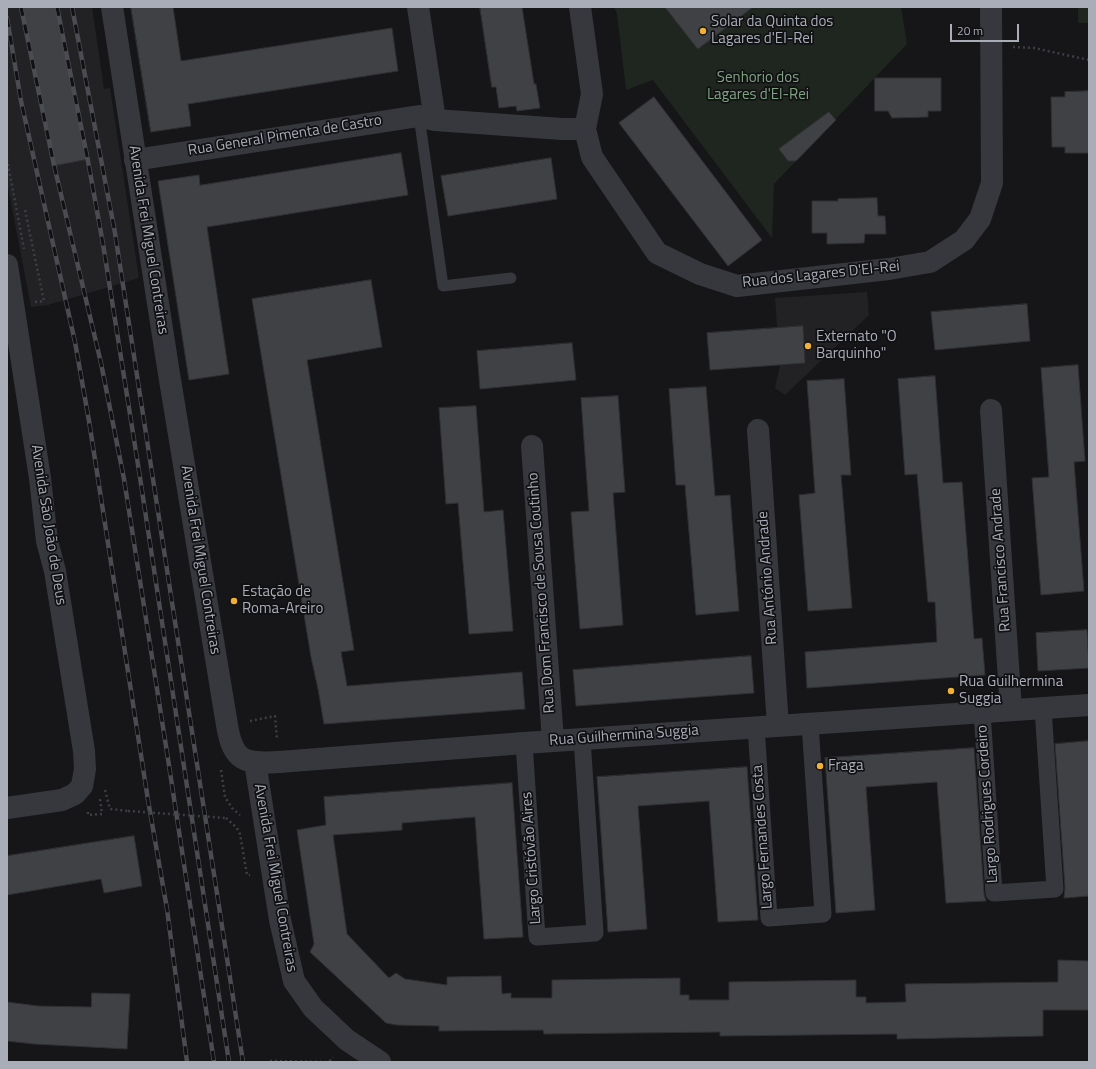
<!DOCTYPE html>
<meta charset="utf-8">
<style>
body{margin:0}
#map{position:relative;width:1096px;height:1069px;overflow:hidden;background:#161618;font-family:"Titillium Web",sans-serif}
canvas{display:block}
.frame{position:absolute;inset:0;border:8px solid #a8adb8;pointer-events:none}
.scale{position:absolute;left:950px;top:24px;width:69px;height:18px;box-sizing:border-box;border:2px solid #a8adb8;border-top:0;padding-left:5px;font-size:12px;line-height:14px;white-space:nowrap;color:#a8adb8;-webkit-text-stroke:3px #111113;paint-order:stroke}
</style>
<div id="map">
<canvas width="1096" height="1069"></canvas>
<div class="frame"></div>
<div class="scale">20 m</div>
</div>
<script>
const ctx = document.querySelector('canvas').getContext('2d');
ctx.lineJoin = 'round';
function paint(path, color) {
  ctx.fillStyle = color;
  ctx.fill(path, 'evenodd');
}
function trace(path, color, width, dash) {
  ctx.strokeStyle = color;
  ctx.lineWidth = width;
  ctx.lineCap = dash ? 'butt' : 'round';
  ctx.setLineDash(dash || []);
  ctx.stroke(path);
}
function label(font, color, halo, rows, align = 'center') {
  ctx.font = font + ' "Titillium Web",sans-serif';
  ctx.lineWidth = 3.5;
  ctx.setLineDash([]);
  ctx.textBaseline = 'middle';
  ctx.strokeStyle = halo;
  ctx.fillStyle = color;
  for (const [text, x, y, turn = 0] of rows) {
    ctx.save();
    ctx.translate(x, y);
    ctx.rotate((+turn || 0) * Math.PI / 180);
    ctx.textAlign = isNaN(turn) ? turn : align;
    if (halo) ctx.strokeText(text, 0, 0);
    ctx.fillText(text, 0, 0);
    ctx.restore();
  }
}
const built = new Path2D(`
 M 7,7 L 92,7 L 104,89 L 110,88 L 139,278 L 48,305 L 31,307 L 7,182 Z
 M 867,292 L 869,315 L 785,395 L 775,388 L 780,365 L 775,298 Z`);
const green = new Path2D(`
 M 614,7 L 901,7 L 907,44 L 774,184 L 772,238 L 653,80 L 626,90 L 617,14 Z
 M 1078,7 L 1089,7 L 1089,23 L 1078,23 Z`);
const building = new Path2D(`
 M 20,7 L 58,7 L 89,159 L 53,166 Z
 M 131,7 L 173,7 L 181,61 L 392,28 L 398,71 L 188,104 L 191,126 L 151,132 Z
 M 480,7 L 522,7 L 534,84 L 536,84 L 540,108 L 517,111 L 516,106 L 499,108 L 496,87 L 492,87 Z
 M 665,7 L 753,7 L 698,49 Z
 M 875,78 L 941,78 L 941,111 L 928,111 L 928,117 L 892,118 L 888,111 L 875,111 Z
 M 1089,91 L 1089,153 L 1065,153 L 1065,147 L 1052,147 L 1051,97 L 1065,97 L 1065,92 Z
 M 654,97 L 762,240 L 728,266 L 619,123 Z
 M 829,112 L 836,120 L 796,161 L 788,161 L 779,149 Z
 M 401,153 L 408,195 L 207,227 L 229,374 L 189,380 L 158,181 L 199,175 L 200,185 Z
 M 551,158 L 557,199 L 448,216 L 441,176 Z
 M 877,198 L 878,216 L 885,216 L 886,234 L 865,234 L 864,243 L 827,244 L 827,233 L 812,233 L 812,201 L 838,201 L 838,199 Z
 M 371,280 L 382,347 L 307,360 L 354,650 L 341,652 L 347,686 L 522,672 L 525,709 L 324,724 L 318,689 L 311,657 L 252,299 Z
 M 1027,304 L 1030,341 L 935,350 L 931,312 Z
 M 803,326 L 805,363 L 710,370 L 707,333 Z
 M 572,343 L 576,380 L 480,389 L 477,351 Z
 M 1078,365 L 1085,461 L 1074,462 L 1084,591 L 1041,595 L 1032,478 L 1049,477 L 1041,368 Z
 M 935,376 L 943,483 L 962,482 L 974,639 L 982,638 L 985,675 L 807,688 L 805,652 L 937,642 L 935,602 L 928,602 L 917,474 L 905,475 L 898,379 Z
 M 844,379 L 851,475 L 841,475 L 852,608 L 808,611 L 799,495 L 815,493 L 807,381 Z
 M 706,387 L 715,496 L 730,495 L 739,611 L 696,615 L 685,485 L 676,485 L 669,389 Z
 M 618,396 L 625,492 L 613,493 L 623,625 L 580,629 L 571,512 L 589,511 L 581,398 Z
 M 476,406 L 484,512 L 503,510 L 513,631 L 469,634 L 458,503 L 446,504 L 439,408 Z
 M 1087,630 L 1089,668 L 1038,671 L 1036,633 Z
 M 751,656 L 754,693 L 576,706 L 573,670 Z
 M 1089,741 L 1089,896 L 1064,898 L 1065,888 L 1055,744 Z
 M 974,748 L 984,894 L 986,901 L 946,903 L 937,782 L 866,787 L 875,910 L 836,913 L 825,758 Z
 M 747,767 L 758,920 L 718,922 L 709,801 L 638,806 L 647,929 L 608,932 L 597,777 Z
 M 512,783 L 523,937 L 484,939 L 475,817 L 402,823 L 402,830 L 333,835 L 347,934 L 389,978 L 396,973 L 405,979 L 447,985 L 447,977 L 501,976 L 502,994 L 511,993 L 511,998 L 552,998 L 552,980 L 680,978 L 680,995 L 689,995 L 689,1000 L 729,1000 L 729,982 L 856,980 L 856,997 L 866,997 L 866,1003 L 906,1002 L 905,984 L 1058,982 L 1058,960 L 1089,961 L 1089,1010 L 1043,1010 L 1043,1036 L 897,1039 L 897,1034 L 720,1036 L 720,1032 L 544,1034 L 543,1030 L 439,1031 L 439,1026 L 397,1025 L 386,1023 L 310,952 L 314,944 L 297,830 L 326,825 L 324,797 Z
 M 134,836 L 142,886 L 104,893 L 101,879 L 7,895 L 7,856 Z
 M 92,993 L 130,994 L 127,1049 L 34,1044 L 7,1041 L 7,1002 L 38,1006 L 91,1007 Z`);
const path = new Path2D(`
 M 1013,47 L 1034,48 L 1089,60
 M 7,159 L 24,249
 M 25,210 L 44,301 L 35,302
 M 250,721 L 275,716 L 277,739
 M 221,770 L 225,797 L 232,808 L 240,815
 M 105,790 L 110,809 L 128,811
 M 88,812 L 88,815 L 102,814 L 100,799
 M 226,818 L 237,828 L 240,834 L 247,875 L 250,875
 M 271,1062 L 271,1061 L 329,1062 L 333,1057`);
const service = new Path2D(`
 M 419,116 L 443,286 L 511,278`);
const pedestrian = new Path2D(`
 M 982,712 L 994,893 L 1055,889 L 1043,708
 M 756,727 L 769,918 L 823,914 L 810,724
 M 524,743 L 537,937 L 595,933 L 582,739`);
const minor = new Path2D(`
 M 112,7 L 169,374 L 227,725 C 233,762 245,764 279,762 L 524,743 L 1089,705
 M 418,7 L 435,120
 M 580,7 L 592,94 L 585,129 L 592,157 L 657,253 L 700,274 L 737,286 L 889,269 L 930,262 L 964,240 L 980,219 L 992,183 L 991,7
 M 135,160 L 419,116 L 435,120 L 562,129 L 585,129
 M 7,265 L 40,478 L 47,541 L 55,571 L 84,751 L 85,769 L 82,786 L 75,794 L 62,800 L 7,808
 M 991,410 L 1011,710
 M 758,430 L 778,726
 M 532,446 L 553,741
 M 255,762 L 280,920 L 294,981 L 313,1008 L 347,1040 L 380,1062`);
const rail = new Path2D(`
 M 21,7 L 54,165 L 101,363 L 124,479 L 168,759 L 214,1062
 M 57,7 L 88,161 L 103,244 L 139,471 L 229,1062
 M 72,7 L 115,233 L 243,1062
 M 7,18 L 21,101 L 75,342 L 89,421 L 148,800 L 167,909 L 187,1062`);
const pathBridge = new Path2D(`
 M 128,811 L 226,818`);
const markers = [
 [703,31,4,"#f2b134"],
 [808,346,4,"#f2b134"],
 [234,601,4,"#f2b134"],
 [951,691,4,"#f2b134"],
 [820,766,4,"#f2b134"]
];
const poiNames = [
 ["Solar da Quinta dos",711,22],
 ["Lagares d'El-Rei",711,39],
 ["Externato \"O",816,337],
 ["Barquinho\"",816,354],
 ["Estação de",242,592],
 ["Roma-Areiro",242,609],
 ["Rua Guilhermina",959,682],
 ["Suggia",959,699],
 ["Fraga",828,766]
];
const parkNames = [
 ["Senhorio dos",758,78],
 ["Lagares d'El-Rei",758,95]
];
const streetNames = [
 ["Rua General Pimenta de Castro",285,136,-9],
 ["Avenida Frei Miguel Contreiras",148,240,81],
 ["Rua dos Lagares D'El-Rei",821,275,-6],
 ["Avenida São João de Deus",48,525,81],
 ["Avenida Frei Miguel Contreiras",200,560,81],
 ["Rua Francisco Andrade",1001,560,-94],
 ["Rua António Andrade",768,578,-94],
 ["Rua Dom Francisco de Sousa Coutinho",542,593,-94],
 ["Rua Guilhermina Suggia",624,736,-4],
 ["Largo Rodrigues Cordeiro",988,804,-94],
 ["Largo Fernandes Costa",763,837,-94],
 ["Largo Cristóvão Aires",532,858,-94],
 ["Avenida Frei Miguel Contreiras",275,878,80]
];
paint(built, '#222225');
paint(green, '#1e261f');
paint(building, '#404145');
trace(building, '#303034', 1);
trace(path, '#3d3f44', 2.5, [2, 3]);
trace(service, '#37383d', 11);
trace(pedestrian, '#37383d', 17);
trace(minor, '#37383d', 22);
trace(rail, '#4a4c52', 4.5);
trace(rail, '#111113', 3, [9]);
trace(pathBridge, '#3d3f44', 2.5, [2, 3]);
for (const [x, y, r, color] of markers) {
  const dot = new Path2D();
  dot.arc(x, y, r, 0, 2 * Math.PI);
  ctx.fillStyle = color;
  ctx.fill(dot);
  trace(dot, '#111113', 1.5);
}
label('15px', '#a8adb8', '#111113', poiNames, 'left');
label('15px', '#7fa381', '#111113', parkNames);
label('15px', '#a8adb8', '#111113', streetNames);
</script>
